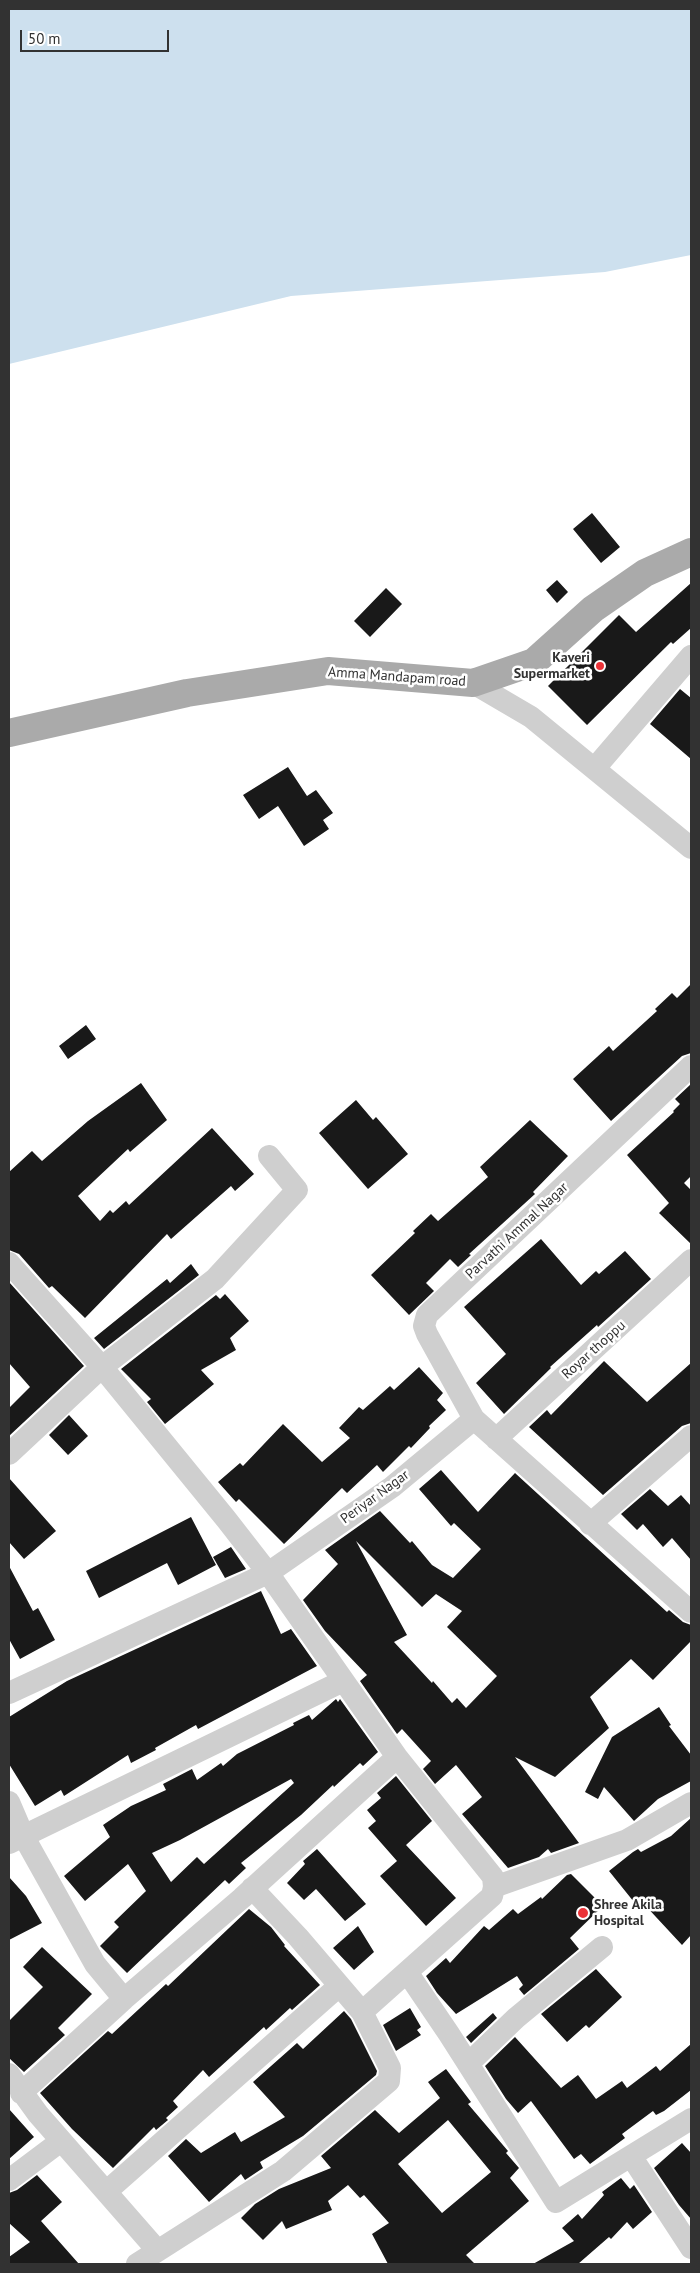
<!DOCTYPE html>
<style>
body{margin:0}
#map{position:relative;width:700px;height:2273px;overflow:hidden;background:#fff;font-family:"PT Sans",sans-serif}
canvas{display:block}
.frame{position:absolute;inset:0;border:10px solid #323232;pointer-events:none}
.scale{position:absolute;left:20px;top:30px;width:149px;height:22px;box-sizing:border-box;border:2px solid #323232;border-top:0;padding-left:6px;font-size:15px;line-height:18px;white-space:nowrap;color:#323232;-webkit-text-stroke:4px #fff;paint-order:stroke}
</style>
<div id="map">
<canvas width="700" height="2273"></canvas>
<div class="frame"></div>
<div class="scale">50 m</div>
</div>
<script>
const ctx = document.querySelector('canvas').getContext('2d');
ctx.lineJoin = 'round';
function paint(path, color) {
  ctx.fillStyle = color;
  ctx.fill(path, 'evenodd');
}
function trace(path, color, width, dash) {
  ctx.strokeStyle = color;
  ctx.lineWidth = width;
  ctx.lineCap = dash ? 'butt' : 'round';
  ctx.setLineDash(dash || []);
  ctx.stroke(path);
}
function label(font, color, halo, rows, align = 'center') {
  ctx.font = font + ' "PT Sans",sans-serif';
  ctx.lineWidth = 5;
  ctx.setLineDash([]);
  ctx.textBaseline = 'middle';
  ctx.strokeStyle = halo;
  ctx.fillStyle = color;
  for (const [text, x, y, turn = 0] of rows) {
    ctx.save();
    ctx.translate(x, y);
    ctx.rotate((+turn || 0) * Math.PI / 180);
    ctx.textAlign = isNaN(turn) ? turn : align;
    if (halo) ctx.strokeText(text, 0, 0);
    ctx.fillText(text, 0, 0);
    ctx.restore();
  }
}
const water = new Path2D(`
 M 9,9 L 691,9 L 691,255 L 605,272 L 291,296 L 9,364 Z`);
const building = new Path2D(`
 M 592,513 L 620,547 L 601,563 L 573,529 Z
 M 557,580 L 568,592 L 557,603 L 546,590 Z
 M 691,583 L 691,628 L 673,644 L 671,642 L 587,725 L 548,686 L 619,615 L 636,632 Z
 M 386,588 L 402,604 L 370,637 L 354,621 Z
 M 680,689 L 691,698 L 691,759 L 650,724 Z
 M 288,767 L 307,796 L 316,790 L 333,813 L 323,820 L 329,829 L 304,846 L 278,806 L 259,819 L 243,795 Z
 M 691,984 L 691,1053 L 682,1056 L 611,1121 L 573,1079 L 609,1046 L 613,1051 L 657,1011 L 655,1009 L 672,993 L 677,998 Z
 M 86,1025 L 96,1039 L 68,1059 L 59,1046 Z
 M 141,1083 L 167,1120 L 130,1152 L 128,1149 L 78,1196 L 100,1221 L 110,1210 L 113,1213 L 126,1201 L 129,1205 L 212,1128 L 254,1174 L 235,1191 L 231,1186 L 171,1239 L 167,1234 L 85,1318 L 52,1286 L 49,1288 L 19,1254 L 9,1250 L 9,1172 L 32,1151 L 42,1161 L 88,1121 Z
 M 691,1084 L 691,1176 L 684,1183 L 691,1190 L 691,1244 L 659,1213 L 669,1203 L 627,1155 L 674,1112 L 673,1111 L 680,1104 L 675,1099 Z
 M 356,1100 L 373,1120 L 376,1117 L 408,1154 L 368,1189 L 319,1133 Z
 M 530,1120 L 568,1156 L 533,1192 L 535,1194 L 469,1254 L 471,1255 L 458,1267 L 450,1259 L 426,1283 L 434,1291 L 409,1315 L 371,1275 L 415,1233 L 413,1231 L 431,1214 L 438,1221 L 488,1177 L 480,1167 Z
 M 541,1239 L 581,1285 L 596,1271 L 599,1274 L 625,1251 L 651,1279 L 598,1327 L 597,1325 L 550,1367 L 551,1368 L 504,1414 L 476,1383 L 506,1354 L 464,1307 Z
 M 191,1264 L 199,1275 L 104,1349 L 94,1338 L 167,1279 L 170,1283 Z
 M 9,1282 L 84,1366 L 9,1436 L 9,1408 L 30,1387 L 9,1363 Z
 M 225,1294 L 249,1321 L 230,1338 L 236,1350 L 201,1370 L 214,1384 L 165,1424 L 147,1402 L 151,1399 L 121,1369 L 216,1295 L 220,1299 Z
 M 604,1361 L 647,1402 L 691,1363 L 691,1423 L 682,1426 L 603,1495 L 529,1427 L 547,1410 L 551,1415 Z
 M 419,1367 L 443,1393 L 437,1400 L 446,1410 L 429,1426 L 430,1428 L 411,1448 L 409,1446 L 383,1472 L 377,1465 L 347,1493 L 342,1488 L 284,1544 L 239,1499 L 236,1502 L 218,1482 L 240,1463 L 243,1466 L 283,1424 L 322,1462 L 350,1438 L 339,1428 L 359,1407 L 363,1410 L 390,1386 L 394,1390 Z
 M 69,1415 L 88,1436 L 68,1455 L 49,1435 Z
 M 441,1470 L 478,1512 L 515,1473 L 667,1612 L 669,1610 L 683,1622 L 691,1625 L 691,1641 L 653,1680 L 631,1659 L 590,1697 L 609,1728 L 555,1777 L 515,1757 L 579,1843 L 551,1853 L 548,1849 L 539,1857 L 508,1868 L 462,1814 L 482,1797 L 456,1765 L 435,1784 L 423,1769 L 431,1761 L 402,1729 L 397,1734 L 360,1681 L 367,1675 L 325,1631 L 303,1600 L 338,1564 L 325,1550 L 380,1511 L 410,1543 L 412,1541 L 432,1565 L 453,1578 L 481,1549 L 454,1523 L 451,1526 L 419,1489 ZM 356,1541 L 422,1607 L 436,1594 L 462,1611 L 447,1627 L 497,1676 L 466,1708 L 457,1698 L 452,1703 L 433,1681 L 432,1683 L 394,1642 L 407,1635 Z
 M 9,1478 L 56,1531 L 24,1559 L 9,1542 Z
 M 650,1489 L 668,1506 L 681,1495 L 691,1506 L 691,1560 L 672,1538 L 663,1547 L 643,1524 L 637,1530 L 621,1514 Z
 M 191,1517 L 216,1565 L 178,1585 L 167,1563 L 99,1598 L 86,1571 Z
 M 231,1547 L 246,1569 L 225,1578 L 213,1557 Z
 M 9,1566 L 33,1611 L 38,1608 L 55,1640 L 20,1659 L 9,1639 Z
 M 261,1591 L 281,1634 L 291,1629 L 317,1666 L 198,1729 L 196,1725 L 155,1748 L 156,1750 L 131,1763 L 128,1755 L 64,1796 L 61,1790 L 35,1806 L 9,1764 L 9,1717 L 67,1681 Z
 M 336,1699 L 338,1702 L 340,1699 L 378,1752 L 363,1766 L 360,1763 L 334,1787 L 333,1785 L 301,1815 L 241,1863 L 246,1868 L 229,1884 L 225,1880 L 127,1973 L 100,1946 L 119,1927 L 114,1922 L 146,1891 L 128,1864 L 85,1901 L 64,1876 L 110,1837 L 103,1825 L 131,1806 L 166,1790 L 163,1784 L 192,1769 L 197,1780 L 221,1763 L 223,1766 L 237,1754 L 294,1725 L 293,1723 L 309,1715 L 312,1720 ZM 291,1779 L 294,1783 L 204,1864 L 197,1857 L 171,1882 L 152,1853 L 180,1840 Z
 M 659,1707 L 671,1725 L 669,1726 L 691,1755 L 691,1781 L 658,1799 L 634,1821 L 604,1787 L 598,1799 L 585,1792 L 612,1737 Z
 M 396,1776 L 432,1821 L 406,1845 L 456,1898 L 426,1926 L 380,1876 L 397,1861 L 368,1828 L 376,1821 L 367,1810 L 381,1798 L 377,1793 Z
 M 691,1818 L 691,1935 L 682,1945 L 643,1903 L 638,1907 L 609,1871 L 633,1852 L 638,1849 L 641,1852 L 671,1836 Z
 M 317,1849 L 366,1904 L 345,1921 L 316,1889 L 304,1900 L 287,1883 L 305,1864 L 303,1861 Z
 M 571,1874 L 603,1906 L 570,1938 L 579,1949 L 524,1995 L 519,1989 L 523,1985 L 517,1976 L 456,2014 L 437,1993 L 426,1976 L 446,1958 L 450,1963 L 484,1926 L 489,1930 L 513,1909 L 518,1914 L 541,1897 L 542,1899 L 567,1875 Z
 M 9,1877 L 26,1896 L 42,1923 L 9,1940 Z
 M 249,1909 L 271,1927 L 285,1945 L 284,1946 L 320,1985 L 292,2010 L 290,2008 L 266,2030 L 264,2027 L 209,2077 L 203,2070 L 173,2101 L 178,2107 L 166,2118 L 168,2120 L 156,2130 L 154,2127 L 113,2168 L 72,2129 L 40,2093 L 108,2031 L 112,2034 L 166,1984 L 168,1986 Z
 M 358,1926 L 374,1952 L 354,1970 L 333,1948 Z
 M 42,1947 L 92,1994 L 58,2028 L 65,2035 L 24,2072 L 9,2058 L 9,2021 L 43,1987 L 23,1967 Z
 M 596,1969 L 622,1997 L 589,2028 L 586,2025 L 567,2042 L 541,2014 Z
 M 410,2008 L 421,2027 L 417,2030 L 421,2035 L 396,2051 L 383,2025 Z
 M 344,2011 L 351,2019 L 377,2071 L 376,2075 L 303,2136 L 260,2162 L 263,2168 L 245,2180 L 241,2174 L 209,2202 L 168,2156 L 186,2139 L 201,2153 L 235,2132 L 241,2142 L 285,2117 L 253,2082 L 297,2043 L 303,2049 Z
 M 493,2013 L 497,2018 L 471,2043 L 466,2037 Z
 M 515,2037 L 561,2088 L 578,2075 L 596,2099 L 622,2081 L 627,2088 L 656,2066 L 660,2071 L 691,2044 L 691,2090 L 664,2111 L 656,2115 L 653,2111 L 622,2134 L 625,2138 L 590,2164 L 581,2154 L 574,2159 L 531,2101 L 518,2113 L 506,2099 L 485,2066 Z
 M 446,2069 L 471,2102 L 468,2104 L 508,2151 L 506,2153 L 519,2168 L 510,2178 L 529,2201 L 466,2255 L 475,2264 L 388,2264 L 372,2234 L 389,2223 L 364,2195 L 360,2198 L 348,2185 L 328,2201 L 332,2210 L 286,2229 L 282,2221 L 263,2240 L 241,2218 L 255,2204 L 279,2189 L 331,2168 L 321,2156 L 375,2110 L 399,2133 L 440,2098 L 428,2082 ZM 448,2120 L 491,2172 L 442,2213 L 398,2164 Z
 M 9,2109 L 34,2137 L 9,2159 Z
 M 682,2143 L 691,2153 L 691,2219 L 679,2205 L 654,2168 Z
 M 37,2175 L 62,2202 L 41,2221 L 79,2264 L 9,2264 L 9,2257 L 30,2242 L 9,2223 L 9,2193 L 17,2190 Z
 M 621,2178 L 630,2189 L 634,2185 L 652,2212 L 633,2229 L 627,2222 L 611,2239 L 609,2237 L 578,2264 L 533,2264 L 574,2241 L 562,2228 L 578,2214 L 582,2219 L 604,2195 L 602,2192 Z`);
const minor = new Path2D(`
 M 473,683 L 531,717 L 691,848
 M 595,768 L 691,656
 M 9,1263 L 102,1367 L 226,1519 L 268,1573 L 397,1757 L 493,1877 L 494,1887 L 492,1896 L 362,2012
 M 474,1419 L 427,1334 L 424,1326 L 427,1315 L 691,1066
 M 496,1439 L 691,1260
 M 9,1454 L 102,1367 L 215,1279 L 297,1190 L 269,1156
 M 590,1524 L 691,1436
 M 9,1693 L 268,1573 L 392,1487 L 474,1419 L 691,1612
 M 9,1802 L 24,1837 L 95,1964 L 124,1999
 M 9,1843 L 343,1681
 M 494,1887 L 627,1840 L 691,1803
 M 407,1972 L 449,2034 L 556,2202 L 691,2119
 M 468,2064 L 516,2018 L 602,1947
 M 9,2074 L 38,2114 L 157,2250
 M 21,2093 L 124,1999 L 242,1898 L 397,1757
 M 631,2156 L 691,2248
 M 9,2180 L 61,2141
 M 107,2191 L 339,1986
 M 137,2264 L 283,2171 L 389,2081 L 390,2068 L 362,2012 L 298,1937 L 252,1888`);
const major = new Path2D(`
 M 9,733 L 187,693 L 328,671 L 473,683 L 534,662 L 593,609 L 645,573 L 691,552`);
const markers = [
 [600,666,5,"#eb3338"],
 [583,1913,6,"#eb3338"]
];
const poiNames = [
 ["Kaveri",590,658],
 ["Supermarket",590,674],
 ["Shree Akila",594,1905,"left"],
 ["Hospital",594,1921,"left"]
];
const streetNames = [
 ["Amma Mandapam road",397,677,4],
 ["Parvathi Ammal Nagar",517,1231,-43],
 ["Royar thoppu",594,1350,-42],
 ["Periyar Nagar",375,1497,-36]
];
paint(water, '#cde0ee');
paint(building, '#191919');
trace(minor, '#cfcfcf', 22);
trace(major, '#aaa', 28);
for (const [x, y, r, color] of markers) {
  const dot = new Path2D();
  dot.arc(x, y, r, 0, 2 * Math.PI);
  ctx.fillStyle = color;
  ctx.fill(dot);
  trace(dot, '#fff', 2);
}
label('bold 14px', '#323232', '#fff', poiNames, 'right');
label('14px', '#323232', '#fff', streetNames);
</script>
